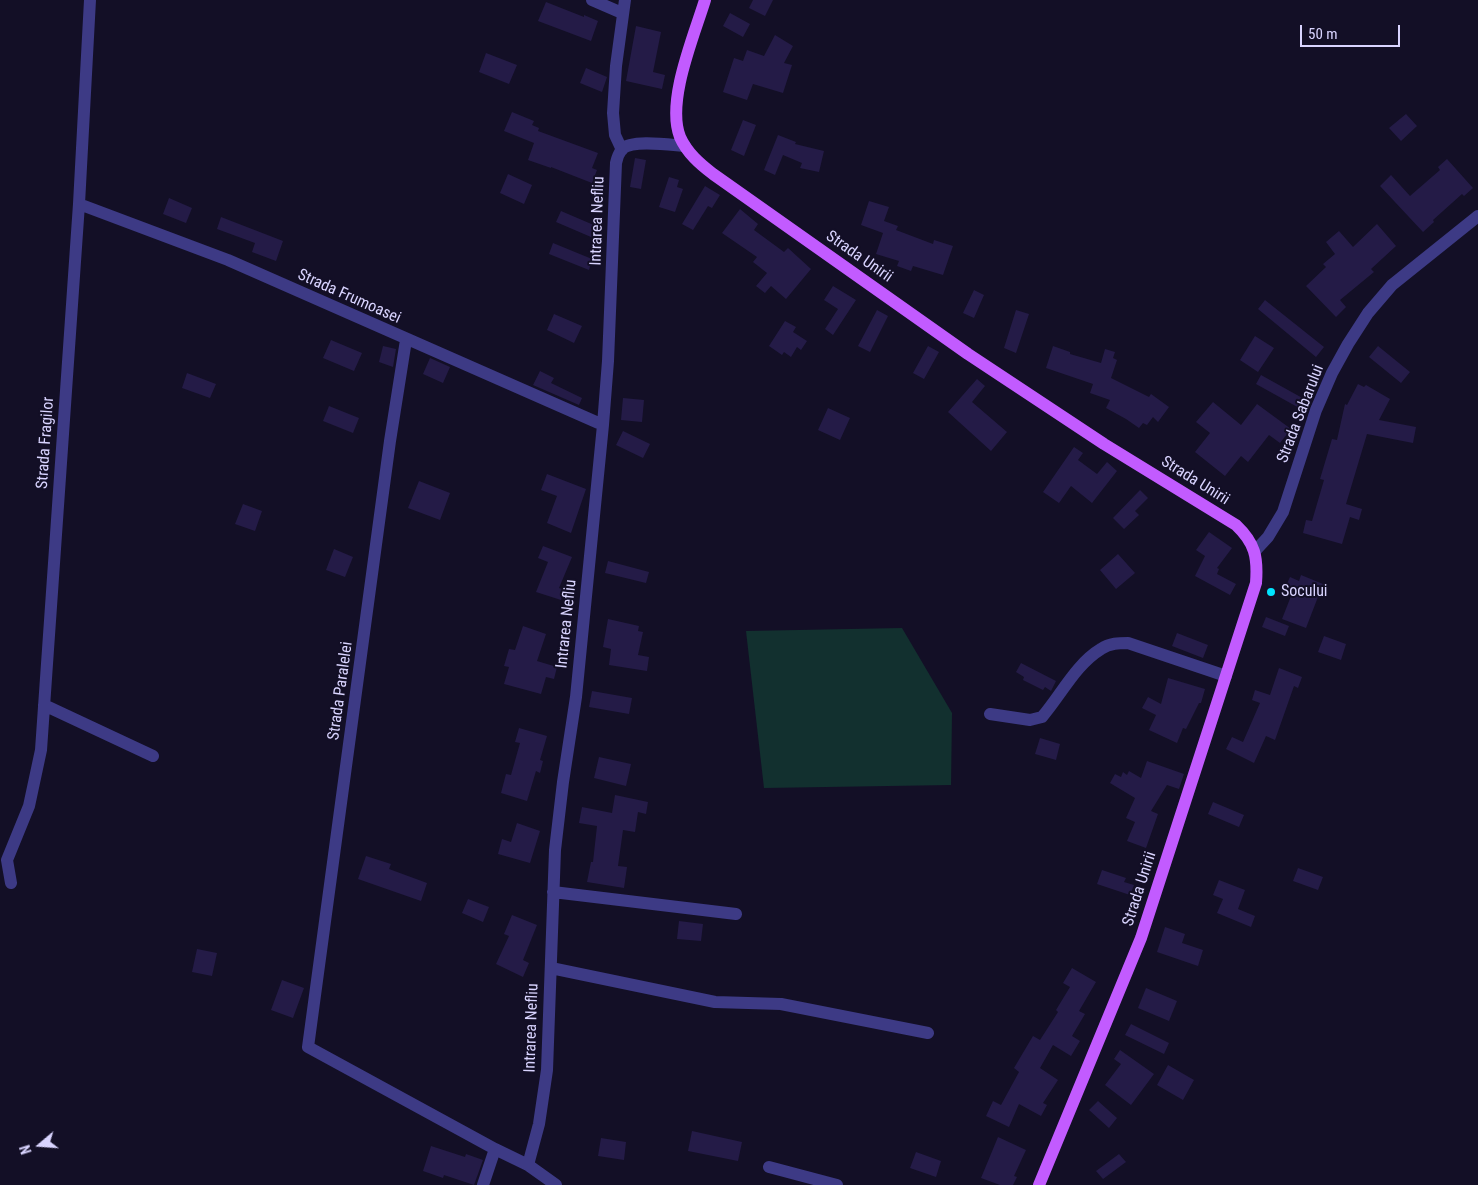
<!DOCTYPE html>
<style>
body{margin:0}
#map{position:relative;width:1478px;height:1185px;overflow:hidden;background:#130f26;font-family:"Roboto Condensed",sans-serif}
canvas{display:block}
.north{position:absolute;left:15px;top:1120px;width:50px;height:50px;-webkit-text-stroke:4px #130f26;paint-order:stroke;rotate:252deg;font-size:14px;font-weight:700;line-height:20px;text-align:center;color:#d9d4ff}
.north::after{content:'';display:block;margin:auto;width:18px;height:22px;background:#d9d4ff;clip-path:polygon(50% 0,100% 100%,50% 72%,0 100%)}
.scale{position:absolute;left:1300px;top:25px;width:100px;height:22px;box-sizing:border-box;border:2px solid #d9d4ff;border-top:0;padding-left:6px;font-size:15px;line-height:18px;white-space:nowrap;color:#d9d4ff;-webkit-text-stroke:4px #130f26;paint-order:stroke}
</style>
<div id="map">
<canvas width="1478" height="1185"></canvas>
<div class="north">N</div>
<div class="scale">50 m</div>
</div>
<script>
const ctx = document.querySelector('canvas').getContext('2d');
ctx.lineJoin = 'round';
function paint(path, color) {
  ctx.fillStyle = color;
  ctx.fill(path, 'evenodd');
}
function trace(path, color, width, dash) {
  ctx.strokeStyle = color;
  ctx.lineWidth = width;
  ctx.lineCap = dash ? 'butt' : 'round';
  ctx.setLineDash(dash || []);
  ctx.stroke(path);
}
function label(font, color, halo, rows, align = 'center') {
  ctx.font = font + ' "Roboto Condensed",sans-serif';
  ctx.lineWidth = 4;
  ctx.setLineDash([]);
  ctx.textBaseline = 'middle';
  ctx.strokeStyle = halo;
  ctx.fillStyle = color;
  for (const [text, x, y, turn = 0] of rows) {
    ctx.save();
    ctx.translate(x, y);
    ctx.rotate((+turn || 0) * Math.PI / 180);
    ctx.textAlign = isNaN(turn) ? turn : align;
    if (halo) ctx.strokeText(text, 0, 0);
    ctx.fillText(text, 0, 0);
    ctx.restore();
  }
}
const green = new Path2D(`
 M 902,628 L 952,713 L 951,785 L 764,788 L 746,631 Z`);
const building = new Path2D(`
 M 753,0 L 773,0 L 765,16 L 749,8 Z
 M 546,2 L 584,17 L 584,15 L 598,21 L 591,41 L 538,21 Z
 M 730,13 L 750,24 L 743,37 L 723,26 Z
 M 636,26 L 661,32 L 653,72 L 665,75 L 662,89 L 626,81 Z
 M 775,35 L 793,46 L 784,63 L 792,65 L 783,93 L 753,84 L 747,100 L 723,92 L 734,58 L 743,61 L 747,50 L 764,56 Z
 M 486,53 L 517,65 L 509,84 L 479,72 Z
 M 586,68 L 607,77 L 602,92 L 580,83 Z
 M 512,112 L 534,121 L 532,125 L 539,128 L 538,131 L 598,153 L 592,168 L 597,170 L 592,183 L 551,167 L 551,168 L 528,160 L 534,143 L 504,131 Z
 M 1406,114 L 1417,126 L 1401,141 L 1389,128 Z
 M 743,120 L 756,125 L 744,156 L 731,150 Z
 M 778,135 L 796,142 L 795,144 L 824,151 L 819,172 L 800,168 L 802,163 L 783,155 L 775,175 L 764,170 Z
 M 635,158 L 646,160 L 641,189 L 630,187 Z
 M 1447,159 L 1473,188 L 1464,196 L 1462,194 L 1433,220 L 1434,222 L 1423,232 L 1380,186 L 1391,175 L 1410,196 L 1440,170 L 1438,167 Z
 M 508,174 L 532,185 L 524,204 L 500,193 Z
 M 669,177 L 679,180 L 677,187 L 683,189 L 675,212 L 659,207 Z
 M 705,186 L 720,195 L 712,208 L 708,206 L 693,230 L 682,224 Z
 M 169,198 L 192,208 L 186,223 L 163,214 Z
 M 869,201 L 889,207 L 884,221 L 898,226 L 896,230 L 933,244 L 934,240 L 953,246 L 943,275 L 913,266 L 911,271 L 897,266 L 899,261 L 876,254 L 883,233 L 861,225 Z
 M 740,209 L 758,224 L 754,230 L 784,252 L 788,248 L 811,269 L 786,299 L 771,286 L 765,293 L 756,286 L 767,273 L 753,262 L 757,257 L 722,233 Z
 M 561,211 L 603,229 L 598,240 L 556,222 Z
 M 221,217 L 283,241 L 276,261 L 252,252 L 255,243 L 217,229 Z
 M 1377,224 L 1396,246 L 1371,269 L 1374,272 L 1340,300 L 1346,307 L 1336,317 L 1306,286 L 1326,267 L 1323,264 L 1335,254 L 1326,242 L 1339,231 L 1353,247 Z
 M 553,243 L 592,259 L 589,270 L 549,254 Z
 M 833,286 L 856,300 L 833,335 L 825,329 L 838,309 L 824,300 Z
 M 974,290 L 984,295 L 974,318 L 963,313 Z
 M 1265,300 L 1324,347 L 1316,357 L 1258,309 Z
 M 877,310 L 888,316 L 870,352 L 858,346 Z
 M 1016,310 L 1029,314 L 1016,353 L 1004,348 Z
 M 554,314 L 582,326 L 574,343 L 547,330 Z
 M 785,321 L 796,327 L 793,332 L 807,341 L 801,350 L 797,347 L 791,357 L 784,352 L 782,355 L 769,346 Z
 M 1255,336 L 1274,348 L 1258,372 L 1240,360 Z
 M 331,340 L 362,353 L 354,371 L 323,358 Z
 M 383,346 L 396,349 L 393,367 L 379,362 Z
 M 928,346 L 939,352 L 924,379 L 913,373 Z
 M 1053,346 L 1070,352 L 1070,354 L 1101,363 L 1105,349 L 1115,352 L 1113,358 L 1117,360 L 1111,378 L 1149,397 L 1151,394 L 1169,407 L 1158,422 L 1153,417 L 1147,425 L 1143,423 L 1139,428 L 1126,419 L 1106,408 L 1110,400 L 1090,393 L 1093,384 L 1046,368 Z
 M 1378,346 L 1410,372 L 1401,383 L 1369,357 Z
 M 430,358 L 450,367 L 443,383 L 423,374 Z
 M 540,371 L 554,378 L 551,383 L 582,398 L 579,405 L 533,385 Z
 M 187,373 L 216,384 L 210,398 L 182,388 Z
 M 1261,375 L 1306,400 L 1301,409 L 1256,384 Z
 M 977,379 L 985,386 L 972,402 L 1007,432 L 991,451 L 948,412 Z
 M 1358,384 L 1364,387 L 1366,385 L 1390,399 L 1379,420 L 1416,427 L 1413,443 L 1367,434 L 1346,504 L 1362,509 L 1359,520 L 1350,517 L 1342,544 L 1303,533 L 1306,520 L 1312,521 L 1324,480 L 1320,479 L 1332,439 L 1337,440 L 1345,404 L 1347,405 Z
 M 623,398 L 644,400 L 642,422 L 621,420 Z
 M 1213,402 L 1241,425 L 1257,404 L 1291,429 L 1280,443 L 1269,435 L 1248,462 L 1241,456 L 1225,476 L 1195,452 L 1210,433 L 1196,422 Z
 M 329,406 L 359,418 L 353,433 L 323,421 Z
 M 828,408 L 850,418 L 840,440 L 818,430 Z
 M 623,431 L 650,444 L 643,458 L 616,445 Z
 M 1074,447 L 1083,453 L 1078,460 L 1097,474 L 1107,462 L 1117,471 L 1092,503 L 1071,486 L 1059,503 L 1043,492 Z
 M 547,474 L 586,489 L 571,533 L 547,523 L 557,496 L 541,490 Z
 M 419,481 L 450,493 L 440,520 L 408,508 Z
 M 1140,490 L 1148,498 L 1135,511 L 1139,515 L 1124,529 L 1113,518 Z
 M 243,504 L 262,511 L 255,531 L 235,524 Z
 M 1209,532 L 1232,548 L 1217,568 L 1219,569 L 1217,574 L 1236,584 L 1230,595 L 1195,576 L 1205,556 L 1196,550 Z
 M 543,546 L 572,557 L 559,588 L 564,590 L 561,600 L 536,592 L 548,562 L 538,558 Z
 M 334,549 L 353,557 L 345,577 L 326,570 Z
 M 1118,554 L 1135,573 L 1116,589 L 1100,570 Z
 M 608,561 L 649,572 L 646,583 L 605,573 Z
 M 1301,575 L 1323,584 L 1306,628 L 1282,619 L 1293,591 L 1285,588 L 1290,577 L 1299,581 Z
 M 1266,617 L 1289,626 L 1285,636 L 1262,627 Z
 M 608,619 L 639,626 L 638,631 L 643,632 L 638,655 L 649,657 L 647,671 L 609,665 L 611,649 L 603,647 Z
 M 523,626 L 546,634 L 537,661 L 557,667 L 554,679 L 546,677 L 541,694 L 504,684 L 509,667 L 504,666 L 509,649 L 515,650 Z
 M 1177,633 L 1208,645 L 1203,658 L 1172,646 Z
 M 1324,636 L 1346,644 L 1341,660 L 1318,652 Z
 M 1021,663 L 1056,681 L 1051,691 L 1045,687 L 1043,690 L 1023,680 L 1024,677 L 1016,672 Z
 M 1279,668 L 1302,677 L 1298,688 L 1294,686 L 1275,740 L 1266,736 L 1254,763 L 1226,749 L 1232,737 L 1243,742 L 1260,703 L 1252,700 L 1255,690 L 1270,695 Z
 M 1168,678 L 1205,689 L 1201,703 L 1199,703 L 1186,729 L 1183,728 L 1177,743 L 1149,730 L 1156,715 L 1142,708 L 1148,697 L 1161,704 Z
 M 592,691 L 632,698 L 629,714 L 589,707 Z
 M 519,728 L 547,736 L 540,760 L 543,761 L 540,773 L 536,771 L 527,801 L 501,793 L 506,774 L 511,775 L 520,743 L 515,742 Z
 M 1040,738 L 1060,744 L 1056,760 L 1035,754 Z
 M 599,757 L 631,764 L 626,786 L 594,778 Z
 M 1147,761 L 1184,774 L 1179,789 L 1167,785 L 1151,811 L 1158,814 L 1146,848 L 1127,841 L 1135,822 L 1126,818 L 1135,798 L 1110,783 L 1115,774 L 1121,777 L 1123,772 L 1127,775 L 1129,771 L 1141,778 Z
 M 615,795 L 648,802 L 646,814 L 638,812 L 635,832 L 623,830 L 618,866 L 627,867 L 624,888 L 587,882 L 591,862 L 593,862 L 597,826 L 579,823 L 582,807 L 612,813 Z
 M 1213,802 L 1244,815 L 1239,827 L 1208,814 Z
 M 517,823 L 540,831 L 530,863 L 498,854 L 502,839 L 511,842 Z
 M 366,856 L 391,864 L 389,869 L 427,883 L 421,901 L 358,879 Z
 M 1298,868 L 1323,877 L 1318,890 L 1293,881 Z
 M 1102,870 L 1126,878 L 1124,882 L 1134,885 L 1130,895 L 1097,884 Z
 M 1219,880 L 1245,890 L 1238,909 L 1255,916 L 1251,927 L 1217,913 L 1223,899 L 1213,895 Z
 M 468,899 L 489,907 L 483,922 L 462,913 Z
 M 512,915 L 537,925 L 523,960 L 529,963 L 523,977 L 496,964 L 509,936 L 504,934 Z
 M 679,921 L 703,924 L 701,941 L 677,939 Z
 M 1165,927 L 1185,934 L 1182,943 L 1203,950 L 1198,966 L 1157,952 Z
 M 197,949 L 217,953 L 212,976 L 192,972 Z
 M 1072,968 L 1096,982 L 1079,1011 L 1085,1014 L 1072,1036 L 1080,1041 L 1071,1056 L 1053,1045 L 1040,1068 L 1058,1080 L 1043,1103 L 1047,1105 L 1041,1116 L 1019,1104 L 1009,1127 L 986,1116 L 993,1101 L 1001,1105 L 1019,1072 L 1014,1068 L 1033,1036 L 1040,1040 L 1058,1012 L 1056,1010 L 1070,987 L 1063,983 Z
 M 282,980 L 304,988 L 293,1018 L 271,1010 Z
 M 1146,988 L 1177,1001 L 1169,1021 L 1138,1008 Z
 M 1131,1024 L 1169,1043 L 1164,1054 L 1125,1035 Z
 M 1120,1050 L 1154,1074 L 1131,1105 L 1105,1085 L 1121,1064 L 1114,1059 Z
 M 1168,1065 L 1194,1080 L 1183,1100 L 1157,1085 Z
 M 1098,1101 L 1117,1118 L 1109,1128 L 1089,1110 Z
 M 692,1131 L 742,1142 L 738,1161 L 688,1151 Z
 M 998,1137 L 1026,1150 L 1014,1176 L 1017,1177 L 1013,1185 L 1000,1185 L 981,1178 Z
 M 601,1138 L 626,1142 L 624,1160 L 598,1156 Z
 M 431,1146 L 465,1157 L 466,1154 L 483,1160 L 474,1185 L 444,1175 L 443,1178 L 423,1171 Z
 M 916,1152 L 941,1161 L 936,1177 L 910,1168 Z
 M 1119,1154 L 1126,1162 L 1103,1179 L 1096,1171 Z`);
const minor = new Path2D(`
 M 592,0 L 622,13
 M 622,150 L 615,135 L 613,113 L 616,66 L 625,0
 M 79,204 L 228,260 L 603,425
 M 406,340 L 390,441 L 308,1047 L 495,1149 L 528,1165 L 556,1185
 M 1255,551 L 1268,537 L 1283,512 L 1316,410 L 1332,373 L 1348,344 L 1368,313 L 1392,285 L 1478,216
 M 44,705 L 153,756
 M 990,714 L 1030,720 L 1042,717 C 1061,695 1076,664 1101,649 C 1110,643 1119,643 1128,643 L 1226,676
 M 11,883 L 7,860 L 29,806 L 41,750 L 79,204 L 90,0
 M 553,892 L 736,914
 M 551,968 L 715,1002 L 781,1004 L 928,1033
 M 528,1165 L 539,1124 L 547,1070 L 555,850 L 563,782 L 576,697 L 603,425 L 608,361 L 616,163 C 617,158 619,153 622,149 C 632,139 671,145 685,146
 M 769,1167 L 837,1185
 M 483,1185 L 495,1149`);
const major = new Path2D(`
 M 705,0 C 694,36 666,101 680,137 C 687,153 700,164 713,174 L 968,354 L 1104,444 L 1236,525 C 1255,543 1258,557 1256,583 L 1141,938 L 1039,1185`);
const markers = [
 [1271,592,5,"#00e5ff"]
];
const streetNames = [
 ["Intrarea Nefliu",598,221,-88],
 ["Strada Unirii",859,257,35],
 ["Strada Frumoasei",349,297,24],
 ["Strada Sabarului",1301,414,-69],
 ["Strada Fragilor",46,443,-86],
 ["Strada Unirii",1195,481,32],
 ["Intrarea Nefliu",567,624,-84],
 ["Strada Paralelei",341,691,-82],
 ["Strada Unirii",1140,889,-72],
 ["Intrarea Nefliu",532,1028,-88]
];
const poiNames = [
 ["Socului",1281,592]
];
paint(green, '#12302f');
paint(building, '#241b47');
trace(minor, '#3d3a85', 12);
trace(major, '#c25bff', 12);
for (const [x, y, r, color] of markers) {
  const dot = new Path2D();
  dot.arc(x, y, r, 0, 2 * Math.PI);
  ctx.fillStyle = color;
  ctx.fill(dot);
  trace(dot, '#130f26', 2);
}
label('16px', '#d9d4ff', '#130f26', streetNames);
label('16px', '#d9d4ff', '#130f26', poiNames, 'left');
</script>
